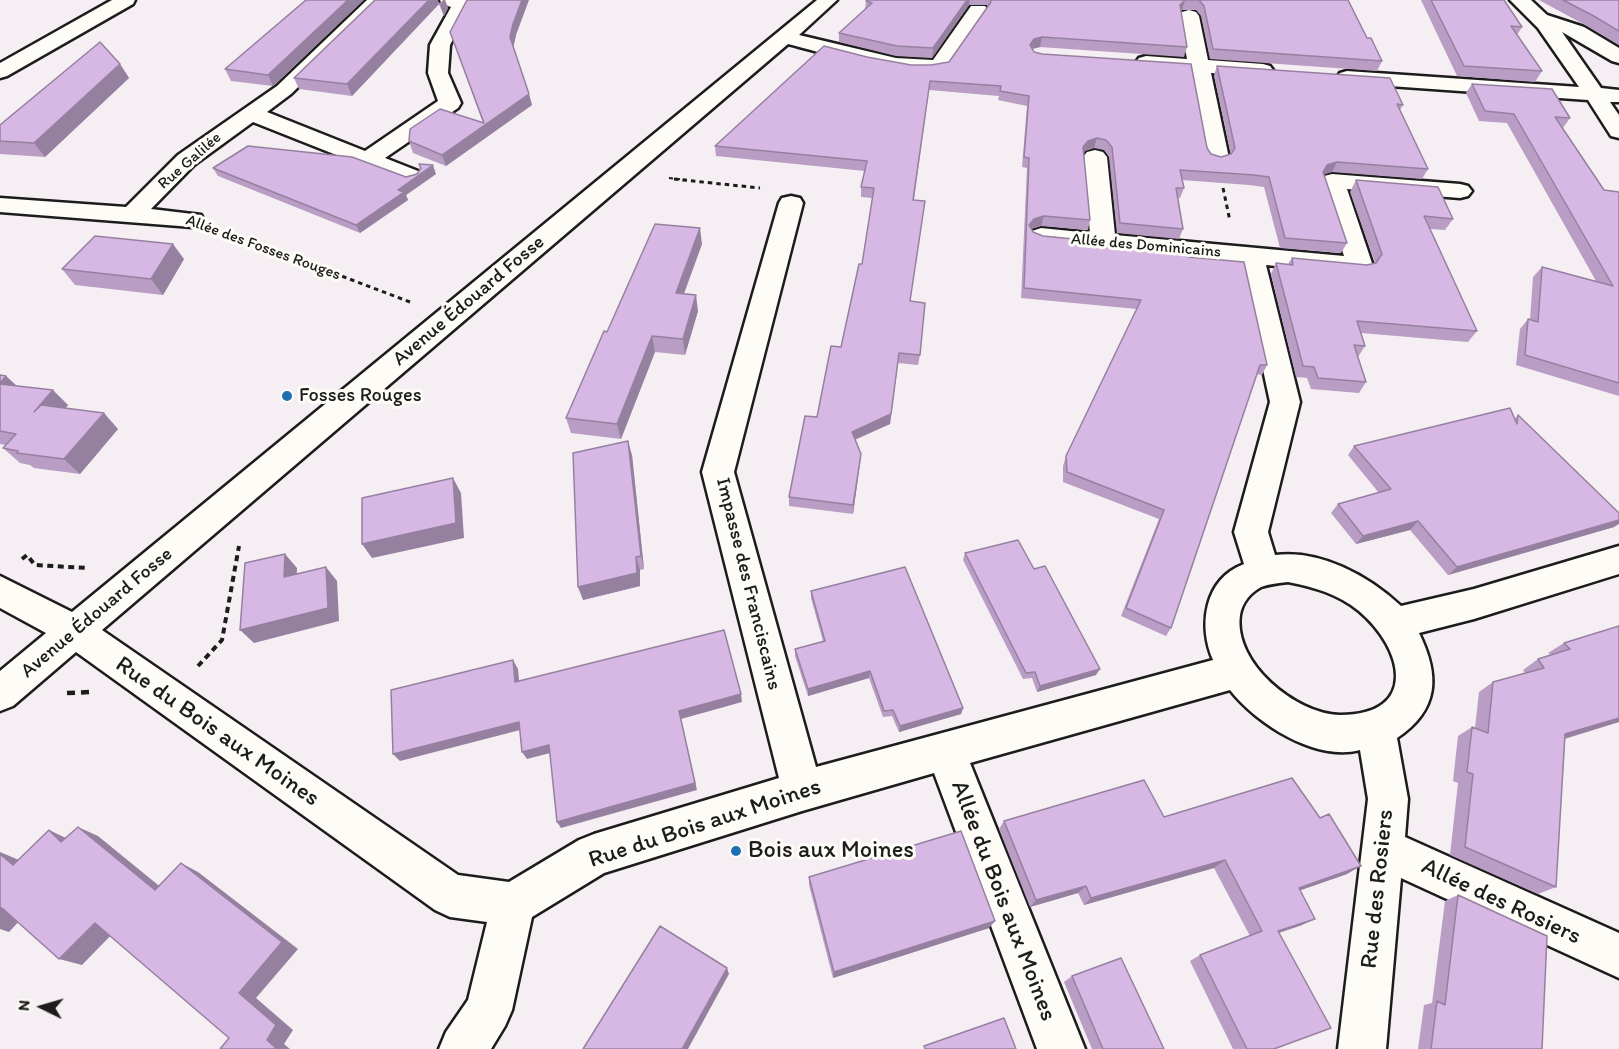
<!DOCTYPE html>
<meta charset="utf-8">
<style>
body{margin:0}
#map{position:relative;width:1619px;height:1049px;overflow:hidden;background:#f5eef3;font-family:Itim,sans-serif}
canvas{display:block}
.north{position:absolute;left:12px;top:977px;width:60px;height:60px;-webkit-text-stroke:4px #fdfcf7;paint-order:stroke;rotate:275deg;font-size:16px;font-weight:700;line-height:24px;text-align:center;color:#1c1c1c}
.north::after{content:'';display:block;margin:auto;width:21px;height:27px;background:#1c1c1c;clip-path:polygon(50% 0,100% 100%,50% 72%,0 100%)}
</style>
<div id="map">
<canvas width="1619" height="1049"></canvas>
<div class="north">N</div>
</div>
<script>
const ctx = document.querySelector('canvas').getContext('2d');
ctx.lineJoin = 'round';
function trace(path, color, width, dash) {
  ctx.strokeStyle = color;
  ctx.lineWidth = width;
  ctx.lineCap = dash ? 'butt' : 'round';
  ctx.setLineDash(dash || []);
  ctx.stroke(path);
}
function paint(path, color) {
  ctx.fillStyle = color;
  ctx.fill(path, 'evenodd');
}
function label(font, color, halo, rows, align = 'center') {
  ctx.font = font + ' Itim,sans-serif';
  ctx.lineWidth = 6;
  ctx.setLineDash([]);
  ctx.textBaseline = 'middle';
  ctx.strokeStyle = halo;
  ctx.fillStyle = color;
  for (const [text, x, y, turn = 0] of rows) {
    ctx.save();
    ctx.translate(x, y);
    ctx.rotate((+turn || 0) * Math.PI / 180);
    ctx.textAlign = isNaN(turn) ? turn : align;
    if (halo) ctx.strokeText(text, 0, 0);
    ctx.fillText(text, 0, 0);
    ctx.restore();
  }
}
const pathFar3 = new Path2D(`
 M 669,178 L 688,180`);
const pathFar2 = new Path2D(`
 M 674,179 L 760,188
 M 1223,188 L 1230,221
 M 223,231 L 410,302`);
const pathFar1 = new Path2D(`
 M 22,559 L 27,555 L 35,565 L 87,568
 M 198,666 L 222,640 L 239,546`);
const path = new Path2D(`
 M 67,693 L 90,692`);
const minor = new Path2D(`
 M 112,0 L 135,0 L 133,4 L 7,76 L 0,78 L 0,63 Z
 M 367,0 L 387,0 L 291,94 L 267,112 L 365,151 L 438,101 L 428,73 L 430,45 L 451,7 L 442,4 L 440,0 L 469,0 L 471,4 L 450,45 L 448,73 L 461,103 L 458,108 L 385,158 L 418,171 L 422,176 L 418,181 L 410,183 L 402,181 L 253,122 L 194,165 L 151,209 L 201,215 L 204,220 L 201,225 L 192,227 L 0,212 L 0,198 L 126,207 L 178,155 L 277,86 Z
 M 817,0 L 837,0 L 799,35 L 896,58 L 933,60 L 971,6 L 985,6 L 988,10 L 946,70 C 905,81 830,54 788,44 L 102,630 L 458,875 L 509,882 L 579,840 L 594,834 L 779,778 L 702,472 L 779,203 L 782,198 L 791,196 L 800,198 L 803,203 L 734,472 L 816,767 L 1213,660 C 1198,626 1204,579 1244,564 L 1234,532 L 1270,402 L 1240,263 L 1041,244 L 1032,241 L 1028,236 L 1032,231 L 1041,228 L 1090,233 L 1083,157 L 1087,152 L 1095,150 L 1103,152 L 1107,157 L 1115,235 L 1344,256 L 1320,181 L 1324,176 L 1332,174 L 1460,184 L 1468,186 L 1472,191 L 1468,196 L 1460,198 L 1347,189 L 1373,266 L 1369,272 L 1360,274 L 1266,265 L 1300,402 L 1268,532 L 1275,555 C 1320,549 1369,576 1401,606 L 1474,589 L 1619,546 L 1619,574 L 1474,619 L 1419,633 C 1440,676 1439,710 1397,738 L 1408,799 L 1405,837 L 1619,933 L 1619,978 L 1401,878 L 1386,1049 L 1338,1049 L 1368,799 L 1360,750 C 1315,762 1256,723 1230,690 L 970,763 L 1085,1049 L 1037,1049 L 934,773 L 802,811 L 604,873 L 532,917 L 512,1010 L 505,1026 L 491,1049 L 439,1049 L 446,1032 L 468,1000 L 487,922 L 450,917 L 435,910 L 76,652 L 13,706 L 0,711 L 0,671 L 46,633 L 0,608 L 0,576 L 72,612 ZM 1288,582 C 1314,587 1338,594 1359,611 C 1404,649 1419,715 1340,715 C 1296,714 1233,663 1240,615 C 1242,603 1250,593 1261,587 C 1269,584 1279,583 1288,582 Z
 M 1510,0 L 1531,0 L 1547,15 L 1584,27 L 1619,48 L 1619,63 L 1612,61 L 1562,32 L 1601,88 L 1619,90 L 1619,102 L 1610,102 L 1619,115 L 1619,138 L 1611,136 L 1588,100 L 1347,83 L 1340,81 L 1337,77 L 1340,73 L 1347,71 L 1579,87 L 1538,28 Z
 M 1189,10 L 1196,12 L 1199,16 L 1208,60 L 1263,64 L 1270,66 L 1273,70 L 1270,74 L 1263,76 L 1211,73 L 1229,158 L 1225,163 L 1217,165 L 1209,163 L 1205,158 L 1190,71 L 1139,66 L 1136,62 L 1139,58 L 1146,56 L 1187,59 L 1179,16 L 1182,12 Z`);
const wall = new Path2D(`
 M 306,0 L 273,86 L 231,81 L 225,69 Z
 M 445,0 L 448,8 L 444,16 L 439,4 L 352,96 L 299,89 L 294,78 Z
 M 867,0 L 1348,0 L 1367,38 L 1382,61 L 1377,71 L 1210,59 L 1201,16 L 1196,10 L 1182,10 L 1181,11 L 1187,47 L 1184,57 L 1040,47 L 1032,49 L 1034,52 L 1207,148 L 1211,154 L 1221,157 L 1231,155 L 1214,75 L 1217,66 L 1403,105 L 1400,110 L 1428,169 L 1422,179 L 1332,172 L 1324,174 L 1347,243 L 1341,253 L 1280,248 L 1264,187 L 1249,185 L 1182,180 L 1184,188 L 1180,198 L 1178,198 L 1183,229 L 1179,239 L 1117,233 L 1109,157 L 1104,150 L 1094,148 L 1085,151 L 1084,153 L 1090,220 L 1088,230 L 1041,226 L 1031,229 L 1033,232 L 1043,236 L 1188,257 L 1267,365 L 1262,375 L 1256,374 L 1171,628 L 1166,636 L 1121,616 L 1159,519 L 1063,482 L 1063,466 L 1066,456 L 1137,309 L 1021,298 L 1027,168 L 1022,167 L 1027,106 L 998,100 L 999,96 L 929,90 L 914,200 L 910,301 L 920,355 L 918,365 L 898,363 L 890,424 L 855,440 L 861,454 L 853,514 L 789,506 L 789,497 L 841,347 L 862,264 L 872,198 L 861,197 L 861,187 L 865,171 L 716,156 L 715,146 L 867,57 L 911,65 L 931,65 L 949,62 L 988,7 L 987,5 L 969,5 L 932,58 L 896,56 L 839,42 L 839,33 L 865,9 L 866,1 Z
 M 1421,0 L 1504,0 L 1522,27 L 1517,35 L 1542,71 L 1535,82 L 1457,76 Z
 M 1539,0 L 1619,0 L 1619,45 L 1585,25 Z
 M 450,32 L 516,35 L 513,47 L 532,105 L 446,166 L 413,153 L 409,141 L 483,123 Z
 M 120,64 L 129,78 L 45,157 L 0,154 L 0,125 Z
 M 1472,84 L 1570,118 L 1563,128 L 1562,128 L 1604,190 L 1619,192 L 1619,396 L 1516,365 L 1520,329 L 1528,319 L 1530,320 L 1533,277 L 1542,267 L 1596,281 L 1507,123 L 1479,121 L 1466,93 Z
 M 419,164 L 436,174 L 406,195 L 408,200 L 360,233 L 218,176 L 213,168 L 406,177 L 417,174 L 420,169 Z
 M 1356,180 L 1453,219 L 1445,230 L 1430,229 L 1477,331 L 1468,342 L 1361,333 L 1365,346 L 1358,357 L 1366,382 L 1359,393 L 1311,389 L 1307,378 L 1296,377 L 1271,274 L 1276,263 L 1288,264 L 1292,258 L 1367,265 L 1375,263 L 1350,192 Z
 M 702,244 L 684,294 L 698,311 L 685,355 L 655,352 L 621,439 L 571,433 L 566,418 L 607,332 Z
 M 184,259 L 163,295 L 75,285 L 62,269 Z
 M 0,375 L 6,376 L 17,386 L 68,405 L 66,408 L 118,429 L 80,474 L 34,468 L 30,465 L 20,463 L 3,448 L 6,445 L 0,444 Z
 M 1518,415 L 1614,527 L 1448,575 L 1410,530 L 1356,544 L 1331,513 L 1338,504 L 1379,493 L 1348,455 L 1354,446 L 1515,418 Z
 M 632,455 L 644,569 L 640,570 L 640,586 L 583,600 Z
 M 965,553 L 1096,675 L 1037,692 L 1032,678 L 1023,679 L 963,560 Z
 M 811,591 L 963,708 L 961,714 L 899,732 L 892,716 L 883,717 L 869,678 L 808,696 L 795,656 L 795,649 L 823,641 L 811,598 Z
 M 1619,626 L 1619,722 L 1565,739 L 1556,887 L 1538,894 L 1450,855 L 1458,783 L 1453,781 L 1458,736 L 1472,727 L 1475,728 L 1479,692 L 1493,682 L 1525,673 L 1523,670 L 1538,659 L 1551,655 L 1548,653 L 1564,643 Z
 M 1164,817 L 1347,874 L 1300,890 L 1302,925 L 1279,933 L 1274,1049 L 1233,1049 L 1190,961 L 1200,955 L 1250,936 L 1214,868 L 1084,905 L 1078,893 L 1030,907 L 999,829 L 1004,821 Z
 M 809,877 L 989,928 L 833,978 L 809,885 Z
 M 1458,895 L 1542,1049 L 1418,1049 L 1424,1005 L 1432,1003 L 1445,901 Z
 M 1072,976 L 1164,1049 L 1092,1049 L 1064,982 Z`);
const shadedWall = new Path2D(`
 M 348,0 L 364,0 L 273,86 L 268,75 Z
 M 429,0 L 438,0 L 439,4 L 352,96 L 347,84 Z
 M 443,0 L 445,0 L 448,8 L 444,16 L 440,5 Z
 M 522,0 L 529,0 L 516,35 L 513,49 L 510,37 L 513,24 Z
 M 967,0 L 970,0 L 969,5 L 932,58 L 933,48 Z
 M 1185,0 L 1182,10 L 1177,15 L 1180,5 Z
 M 1042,37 L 1040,47 L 1032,49 L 1030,45 L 1034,39 Z
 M 120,64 L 129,78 L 45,157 L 34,143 Z
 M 529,94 L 532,105 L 446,166 L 442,155 Z
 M 1097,138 L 1094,148 L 1085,151 L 1081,157 L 1083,147 L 1088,141 Z
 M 1337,162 L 1332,172 L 1322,175 L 1318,182 L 1327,165 Z
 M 433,165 L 436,174 L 406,195 L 408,200 L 360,233 L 356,225 L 398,190 Z
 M 1044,216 L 1041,226 L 1031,229 L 1026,235 L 1029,225 L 1034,219 Z
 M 700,228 L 702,244 L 678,309 L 676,293 Z
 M 173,244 L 184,259 L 163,295 L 151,279 Z
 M 696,295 L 698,311 L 685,355 L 683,339 Z
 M 652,336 L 655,352 L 621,439 L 617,424 Z
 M 899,353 L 890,424 L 851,441 L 852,432 Z
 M 6,376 L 22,391 L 0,385 L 0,383 Z
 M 53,390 L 68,405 L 50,428 L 34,412 Z
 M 104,413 L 118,429 L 80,474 L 64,459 Z
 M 628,441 L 632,455 L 644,569 L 641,556 Z
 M 861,454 L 860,464 L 853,514 L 853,505 Z
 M 453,478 L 461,493 L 464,538 L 372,558 L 362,544 Z
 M 1619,520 L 1619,524 L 1614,527 L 1448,575 L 1457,567 Z
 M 1418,521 L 1410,530 L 1356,544 L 1363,536 Z
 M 285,554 L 297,568 L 296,591 L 284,577 Z
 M 636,557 L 640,570 L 640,586 L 583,600 L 578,587 Z
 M 326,567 L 337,581 L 339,621 L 254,643 L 240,630 Z
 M 513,660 L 518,669 L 520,690 L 515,682 Z
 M 1100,669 L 1096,675 L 1037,692 L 1040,686 Z
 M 870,671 L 869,678 L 808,696 L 808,689 Z
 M 741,694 L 742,702 L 681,719 L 697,790 L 561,828 L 557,822 L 679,711 Z
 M 963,708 L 961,714 L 899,732 L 900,726 Z
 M 1619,718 L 1619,722 L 1549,743 L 1565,734 Z
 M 519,722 L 524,729 L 400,761 L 393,754 Z
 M 549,745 L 554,752 L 527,759 L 522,752 Z
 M 78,827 L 98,836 L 174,898 L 155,890 Z
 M 49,830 L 70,840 L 61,842 Z
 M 0,852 L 19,860 L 13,865 L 0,854 Z
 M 1225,860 L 1214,868 L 1084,905 L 1091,898 Z
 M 181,863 L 198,872 L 298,949 L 256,998 L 293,1030 L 284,1044 L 290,1049 L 277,1049 L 267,1040 L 239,993 Z
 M 1361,866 L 1347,874 L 1287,895 L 1299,888 Z
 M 1086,886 L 1078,893 L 1030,907 L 1036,900 Z
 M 2,908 L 25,915 L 9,932 L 0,929 L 0,909 Z
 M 1315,919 L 1302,925 L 1266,937 L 1278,931 Z
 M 995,921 L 989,928 L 833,978 L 834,972 Z
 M 95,923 L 116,930 L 82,965 L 59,959 Z
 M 727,968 L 729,974 L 688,1049 L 682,1049 Z`);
const building = new Path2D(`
 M 306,0 L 348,0 L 268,75 L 225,69 Z
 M 375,0 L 429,0 L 347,84 L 294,78 Z
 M 467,0 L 522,0 L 513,24 L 510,37 L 529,94 L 442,155 L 409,141 L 410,129 L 440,109 L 484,123 L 450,32 Z
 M 867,0 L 967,0 L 933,48 L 897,46 L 839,33 L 872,3 L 866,1 Z
 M 990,0 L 1348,0 L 1367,38 L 1371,38 L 1382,61 L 1213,49 L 1204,6 L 1199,0 L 1185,0 L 1180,5 L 1187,47 L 1042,37 L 1034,39 L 1030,45 L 1034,52 L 1042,54 L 1191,64 L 1207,148 L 1211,154 L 1221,157 L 1231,154 L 1235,148 L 1217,66 L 1390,78 L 1403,105 L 1397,104 L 1428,169 L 1337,162 L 1327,165 L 1323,172 L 1347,243 L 1285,238 L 1269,177 L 1254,175 L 1180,170 L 1184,188 L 1176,188 L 1183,229 L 1120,223 L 1112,147 L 1106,140 L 1097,138 L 1088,141 L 1083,147 L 1090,220 L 1044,216 L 1034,219 L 1029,225 L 1033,232 L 1043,236 L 1187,250 L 1188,257 L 1244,262 L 1267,365 L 1260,365 L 1171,628 L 1126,608 L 1164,510 L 1067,472 L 1066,456 L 1141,300 L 1024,288 L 1029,158 L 1024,157 L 1029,96 L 1000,91 L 1001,86 L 930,81 L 913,200 L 925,201 L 910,301 L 925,303 L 920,355 L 899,353 L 891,414 L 852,432 L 861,454 L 853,505 L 789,497 L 805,416 L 817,417 L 831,346 L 841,347 L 859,264 L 862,264 L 874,188 L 861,187 L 867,161 L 715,146 L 824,46 L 867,57 L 911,65 L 931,65 L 949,62 L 991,2 Z
 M 1431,0 L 1504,0 L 1522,27 L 1511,26 L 1542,71 L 1464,66 Z
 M 1563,0 L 1619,0 L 1619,31 L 1592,15 Z
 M 100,42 L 120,64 L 34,143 L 0,141 L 0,125 Z
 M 1472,84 L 1552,89 L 1570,118 L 1555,117 L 1604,190 L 1619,192 L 1619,383 L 1525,355 L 1528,319 L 1538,322 L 1542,267 L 1613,286 L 1514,114 L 1485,111 Z
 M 248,146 L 352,157 L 406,177 L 417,174 L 421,168 L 419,164 L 433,165 L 398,190 L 404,192 L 356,225 L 213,168 Z
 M 1356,180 L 1438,187 L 1453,219 L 1424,216 L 1477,331 L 1357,321 L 1365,346 L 1354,345 L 1366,382 L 1318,378 L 1314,367 L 1303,366 L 1276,263 L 1293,265 L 1292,258 L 1367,265 L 1376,263 L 1382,254 Z
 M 655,224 L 700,228 L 676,293 L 696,295 L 683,339 L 652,336 L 617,424 L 566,418 L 604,331 L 607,332 Z
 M 95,236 L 173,244 L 151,279 L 62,269 Z
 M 0,375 L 6,376 L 0,383 Z
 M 0,384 L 53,390 L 34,412 L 41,405 L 104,413 L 64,459 L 17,453 L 18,451 L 3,448 L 16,434 L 0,431 Z
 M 1510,408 L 1517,424 L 1518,415 L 1619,513 L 1619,520 L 1457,567 L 1418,521 L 1363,536 L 1338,504 L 1391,489 L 1354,446 Z
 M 628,441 L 641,556 L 636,557 L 637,573 L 578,587 L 573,453 Z
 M 453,478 L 456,523 L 362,544 L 362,498 Z
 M 1018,540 L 1034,569 L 1045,566 L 1100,669 L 1040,686 L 1035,672 L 1026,673 L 965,553 Z
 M 285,554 L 284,577 L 326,567 L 328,608 L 240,630 L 245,563 Z
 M 905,567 L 963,708 L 900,726 L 893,710 L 884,711 L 870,671 L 808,689 L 795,649 L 825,641 L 811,591 Z
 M 1619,626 L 1619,718 L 1565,734 L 1556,887 L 1465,847 L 1473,774 L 1467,772 L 1472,727 L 1488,733 L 1493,682 L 1544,668 L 1538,659 L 1570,649 L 1564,643 Z
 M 724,630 L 741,694 L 679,711 L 695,783 L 557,822 L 549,745 L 522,752 L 519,722 L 393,754 L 391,690 L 513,660 L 515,682 Z
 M 1292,778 L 1320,818 L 1329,814 L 1361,866 L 1299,888 L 1315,919 L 1278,931 L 1331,1028 L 1274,1049 L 1247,1049 L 1200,955 L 1262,931 L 1225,860 L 1091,898 L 1086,886 L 1036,900 L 1004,821 L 1144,780 L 1164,817 Z
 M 78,827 L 155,890 L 181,863 L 282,942 L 239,993 L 276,1025 L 267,1040 L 277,1049 L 220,1049 L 229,1038 L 95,923 L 59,959 L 2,908 L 0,909 L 0,854 L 13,865 L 49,830 L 61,842 Z
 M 961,831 L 995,921 L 834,972 L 809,877 Z
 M 1458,895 L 1547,936 L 1542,1049 L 1431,1049 L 1437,1001 L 1445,1005 Z
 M 660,926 L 727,968 L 682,1049 L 583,1049 Z
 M 1121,958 L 1164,1049 L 1103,1049 L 1072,976 Z
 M 1004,1018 L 1016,1049 L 925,1049 L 924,1046 Z`);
const markers = [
 [287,396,6,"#1f6fb2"],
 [736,851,6,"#1f6fb2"]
];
const farStreetnames = [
 ["Rue Galilée",190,161,-41],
 ["Allée des Dominicains",1146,246,5],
 ["Allée des Fosses Rouges",263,248,20]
];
const streetNames = [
 ["Avenue Édouard Fosse",469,301,-40],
 ["Impasse des Franciscains",748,584,76],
 ["Avenue Édouard Fosse",97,613,-40]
];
const poiNames = [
 ["Fosses Rouges",299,396]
];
const nearStreetnames = [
 ["Rue du Bois aux Moines",217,732,35],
 ["Rue du Bois aux Moines",705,824,-18],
 ["Rue des Rosiers",1378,889,-84],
 ["Allée du Bois aux Moines",1003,901,69],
 ["Allée des Rosiers",1501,902,25]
];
const nearPoinames = [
 ["Bois aux Moines",748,851]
];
trace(minor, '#1c1c1c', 5);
trace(pathFar3, '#1c1c1c', 2, [4, 3]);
trace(pathFar2, '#1c1c1c', 3, [4.5, 4]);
trace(pathFar1, '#1c1c1c', 4, [6, 4.5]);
trace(path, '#1c1c1c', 4.5, [8, 6]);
paint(minor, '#fdfcf7');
paint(wall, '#b99dc4');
paint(shadedWall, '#9680a0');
paint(building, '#d7b7e4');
trace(building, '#9680a0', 1.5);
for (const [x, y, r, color] of markers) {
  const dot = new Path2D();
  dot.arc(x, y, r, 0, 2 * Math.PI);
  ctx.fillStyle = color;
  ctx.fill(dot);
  trace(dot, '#fdfcf7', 2);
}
label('16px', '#1c1c1c', '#fdfcf7', farStreetnames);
label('20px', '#1c1c1c', '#fdfcf7', streetNames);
label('20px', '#1c1c1c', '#fdfcf7', poiNames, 'left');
label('24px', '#1c1c1c', '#fdfcf7', nearStreetnames);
label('24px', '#1c1c1c', '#fdfcf7', nearPoinames, 'left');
</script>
